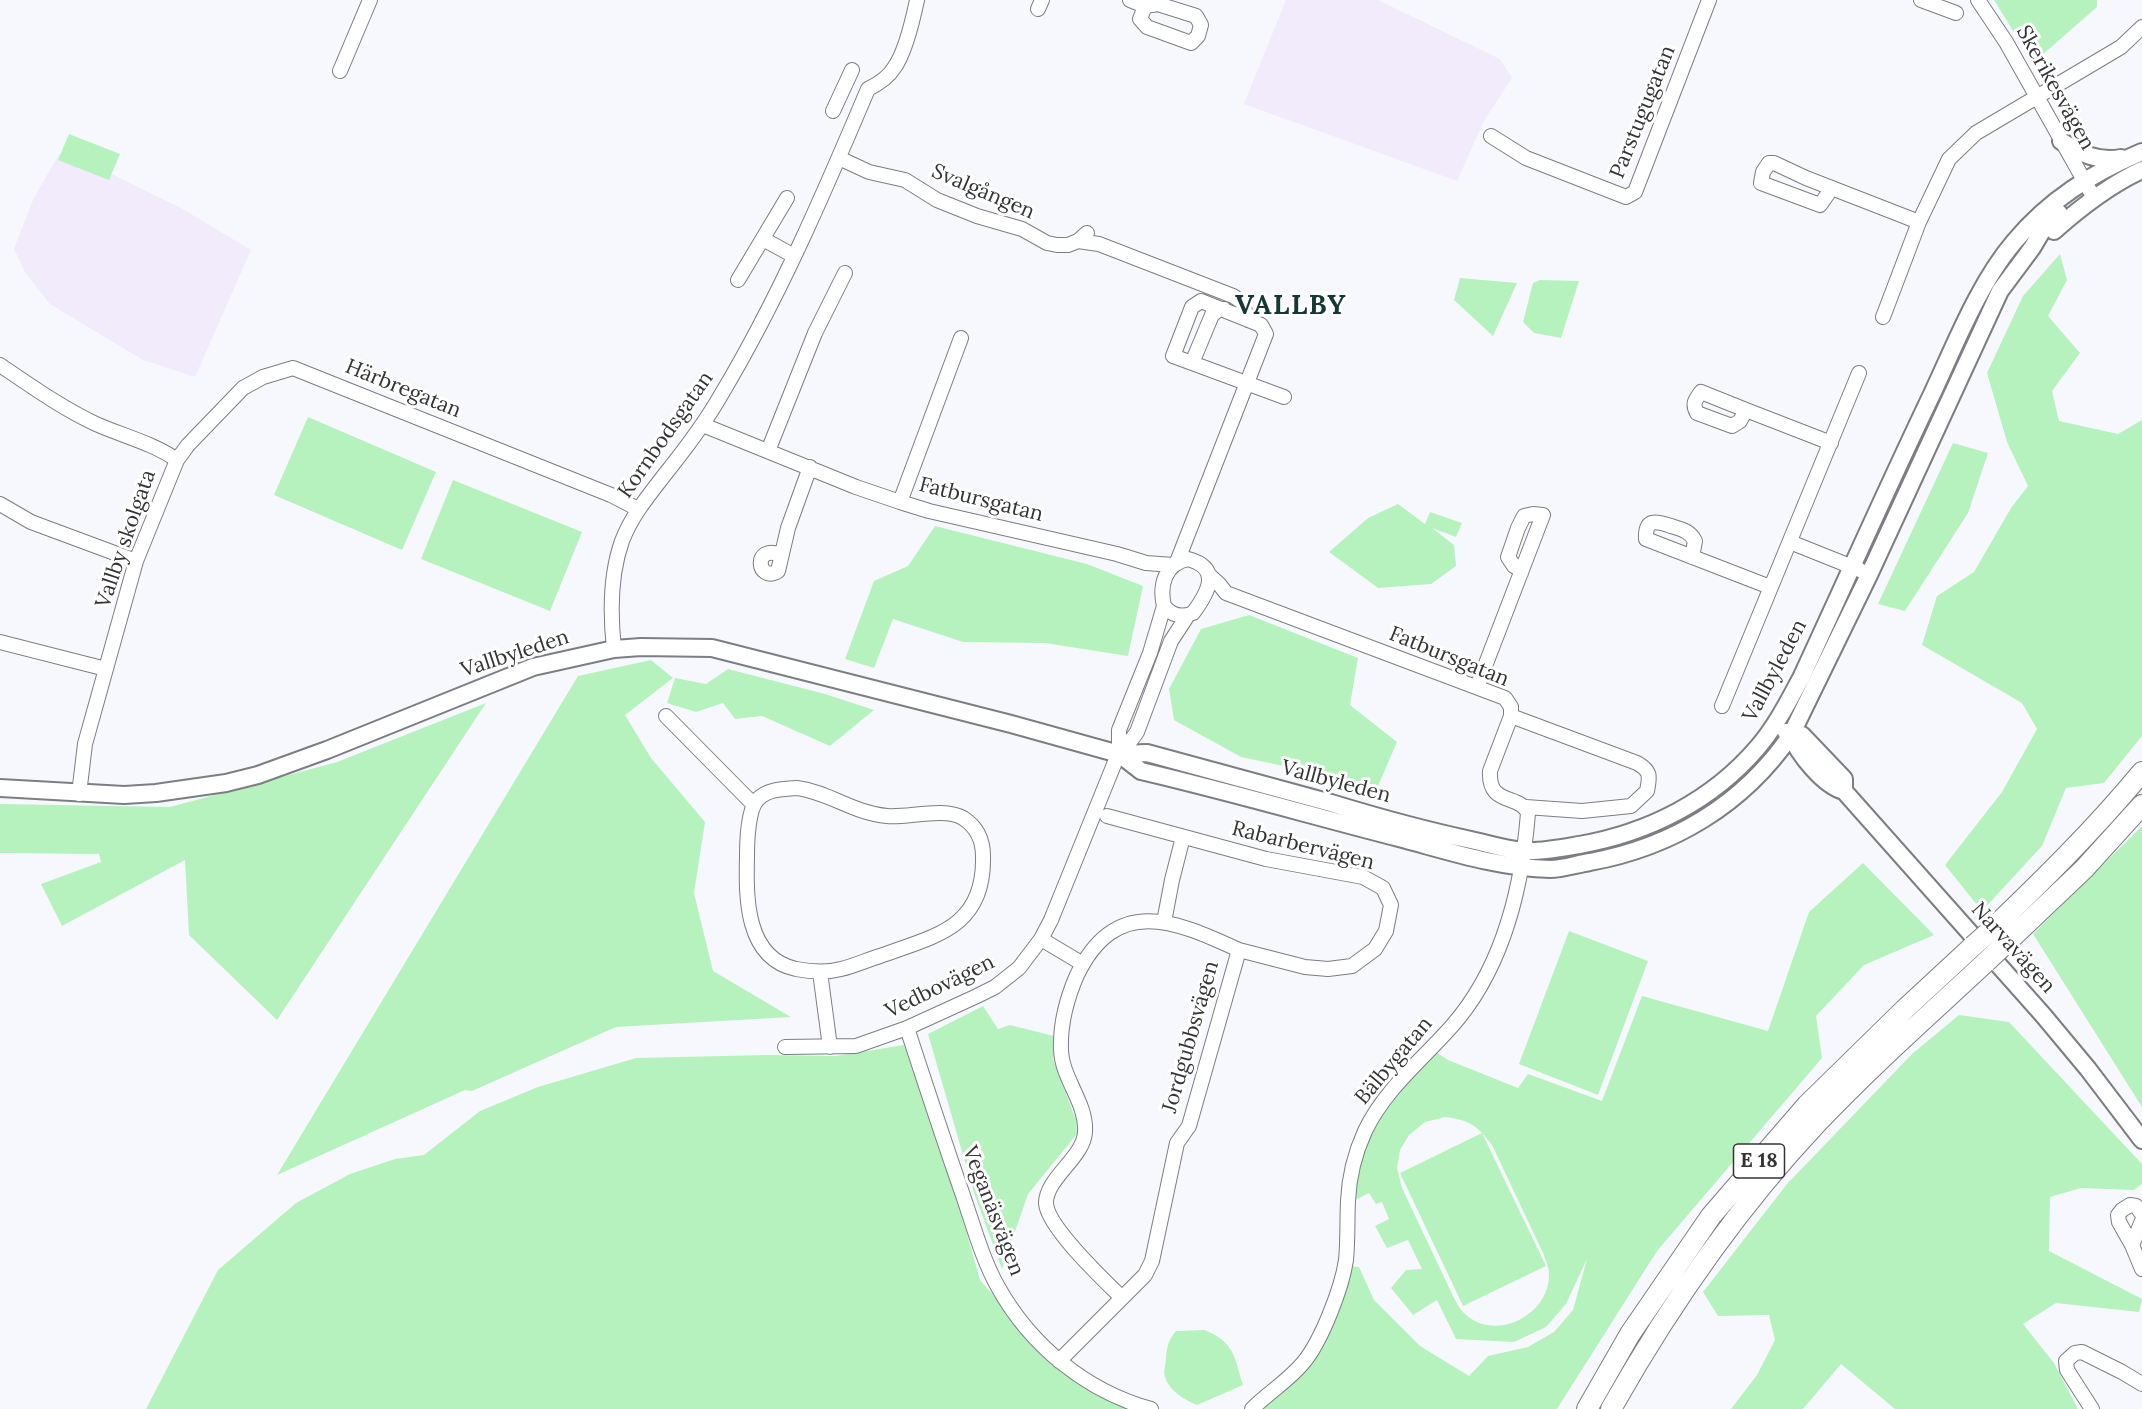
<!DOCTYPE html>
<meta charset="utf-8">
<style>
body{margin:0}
canvas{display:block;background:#f7f8fe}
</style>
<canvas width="2142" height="1409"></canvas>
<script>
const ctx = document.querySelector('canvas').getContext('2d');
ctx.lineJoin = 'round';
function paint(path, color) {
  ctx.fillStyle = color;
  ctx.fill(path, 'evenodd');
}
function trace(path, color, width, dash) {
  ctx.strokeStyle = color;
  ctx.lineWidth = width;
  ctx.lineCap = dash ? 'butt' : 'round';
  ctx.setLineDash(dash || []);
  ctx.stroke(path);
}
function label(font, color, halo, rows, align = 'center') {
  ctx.font = font + ' Lora,serif';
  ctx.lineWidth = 6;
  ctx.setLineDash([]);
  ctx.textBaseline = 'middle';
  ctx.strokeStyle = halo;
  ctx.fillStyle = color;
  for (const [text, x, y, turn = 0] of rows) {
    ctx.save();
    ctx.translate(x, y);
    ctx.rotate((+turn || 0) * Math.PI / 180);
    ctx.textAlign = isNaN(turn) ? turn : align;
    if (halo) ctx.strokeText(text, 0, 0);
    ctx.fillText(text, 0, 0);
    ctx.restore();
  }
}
const education = new Path2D(`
 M 1286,0 L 1378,0 L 1500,59 L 1512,78 L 1484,121 L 1457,181 L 1244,104 Z
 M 59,154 L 95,166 L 181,208 L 251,250 L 195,377 L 143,360 L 108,339 L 50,304 L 26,274 L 14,249 L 33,200 Z`);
const green = new Path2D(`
 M 1994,0 L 2097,0 L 2097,7 L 2033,63 Z
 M 69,134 L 120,154 L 109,180 L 58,160 Z
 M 2060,254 L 2067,280 L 2048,316 L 2080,353 L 2052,391 L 2059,421 L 2118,434 L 2142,420 L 2142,736 L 2104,783 L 2066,788 L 2042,846 L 1982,911 L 1945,865 L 2002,792 L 2037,729 L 2022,703 L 1922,645 L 1937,596 L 1974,572 L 2011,508 L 2028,486 L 2007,442 L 1987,373 L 2023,296 Z
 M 1460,278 L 1517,283 L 1493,336 L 1454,300 Z
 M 1540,280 L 1579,281 L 1561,338 L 1534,333 L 1523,322 L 1533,283 Z
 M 308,417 L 436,472 L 402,550 L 274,495 Z
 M 1953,443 L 1988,453 L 1968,513 L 1905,611 L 1878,604 Z
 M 453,480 L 582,532 L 550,611 L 421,559 Z
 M 1398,504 L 1425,524 L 1430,512 L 1462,523 L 1456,537 L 1432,528 L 1454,545 L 1456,566 L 1431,584 L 1378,588 L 1329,552 L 1368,518 Z
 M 935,526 L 1087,564 L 1143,586 L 1128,656 L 1045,643 L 963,642 L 893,619 L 874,668 L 845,659 L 874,581 L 908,566 Z
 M 1249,615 L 1358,658 L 1350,705 L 1397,742 L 1378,786 L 1241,757 L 1174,720 L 1169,689 L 1201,629 Z
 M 651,660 L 673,678 L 625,715 L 651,758 L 705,822 L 694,893 L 713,971 L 791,1017 L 616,1027 L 472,1091 L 465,1090 L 277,1175 L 578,676 Z
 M 728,669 L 825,694 L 874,710 L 830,746 L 762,716 L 735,719 L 723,703 L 696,712 L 667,703 L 675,678 L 706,684 Z
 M 486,703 L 277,1020 L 189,935 L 185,860 L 62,926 L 41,884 L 101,862 L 99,854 L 0,853 L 0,804 L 170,807 L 337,762 Z
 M 2142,826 L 2142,1107 L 2033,934 Z
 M 1863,863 L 1934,935 L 1864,965 L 1816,1016 L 1822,1058 L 1657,1251 L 1557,1409 L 1262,1409 L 1327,1333 L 1350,1266 L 1359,1267 L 1374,1300 L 1420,1346 L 1469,1376 L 1488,1356 L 1528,1347 L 1554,1332 L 1573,1310 L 1587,1259 L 1566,1304 L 1546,1327 L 1514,1342 L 1456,1339 L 1437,1300 L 1413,1315 L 1391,1288 L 1406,1270 L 1422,1269 L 1408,1240 L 1387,1248 L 1375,1226 L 1389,1219 L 1382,1202 L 1376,1204 L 1369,1193 L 1355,1200 C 1356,1189 1357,1178 1358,1167 C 1366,1123 1406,1083 1436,1052 L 1448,1060 L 1518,1088 L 1528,1074 L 1602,1101 L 1642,996 L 1768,1031 L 1809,912 ZM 1445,1117 C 1469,1120 1477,1125 1492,1145 L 1544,1255 C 1545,1260 1549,1267 1549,1273 C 1551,1314 1496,1343 1465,1314 C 1460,1310 1457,1303 1454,1298 L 1402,1188 L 1397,1168 L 1400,1150 L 1409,1135 L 1425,1122 Z
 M 1569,931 L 1648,961 L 1598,1095 L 1519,1064 Z
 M 983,1006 L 998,1029 L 1010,1025 L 1054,1036 L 1053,1059 L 1076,1120 L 1077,1134 L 1028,1194 L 1002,1269 L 974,1193 L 928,1034 Z
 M 1959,1015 L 2009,1022 L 2142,1164 L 2142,1184 L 2134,1190 L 2081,1188 L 2050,1197 L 2049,1251 L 2142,1299 L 2139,1312 L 2056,1303 L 2023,1324 L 2054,1363 L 2078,1409 L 1895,1409 L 1841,1364 L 1803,1409 L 1731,1409 L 1757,1375 L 1775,1340 L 1769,1315 L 1718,1316 L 1703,1292 L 1787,1184 L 1912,1054 Z
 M 904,1045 L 953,1184 L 980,1280 L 1055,1365 L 1141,1409 L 146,1409 L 218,1270 L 296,1203 L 350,1174 L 395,1159 L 424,1155 L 480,1111 L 538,1087 L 636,1058 L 767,1055 L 836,1056 Z
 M 1482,1133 L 1546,1266 L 1463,1306 L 1400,1173 Z
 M 1205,1330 C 1235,1343 1234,1356 1243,1385 L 1197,1405 C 1185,1400 1169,1391 1165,1377 C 1163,1372 1166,1363 1166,1357 C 1167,1346 1169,1339 1176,1331 Z`);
const minor = new Path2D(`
 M 1130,0 L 1145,6 L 1158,4 L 1196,16 L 1201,25 L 1198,36 L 1191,43 L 1147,27 L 1140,19 L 1145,6
 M 1921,0 L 1956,13
 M 1978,0 L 2006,42 L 2094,198
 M 1038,9 L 1042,0
 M 340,71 L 370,0
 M 833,111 L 852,70
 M 1491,136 L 1526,158 L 1626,197 L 1635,192 L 1709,0
 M 839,158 L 869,172 L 905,180 L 937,200 L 977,216 L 1022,229 L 1047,243 L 1057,245 L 1068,245 L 1078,241 L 1087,233
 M 1832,188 L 1820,205 L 1761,183 L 1763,172 L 1769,163 L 1774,163 L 1806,178 L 1919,222
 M 763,239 L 794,256
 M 1078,241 L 1099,244 L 1233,296 L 1242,302 L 1248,320
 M 738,280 L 787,198
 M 1224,309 L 1218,310 L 1212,315 L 1192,363 L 1284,397
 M 1883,317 L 1919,222 L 1949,159 L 1976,133 L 2121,47 L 2142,27
 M 0,365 C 31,386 62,408 96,424 C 123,436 153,443 177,460
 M 1746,410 L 1701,392 C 1695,400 1692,404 1697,413 L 1732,426 L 1740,421 L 1746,410 L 1831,443
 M 703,425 L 856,487 L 900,502 L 929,511 L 1117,554 L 1146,563 L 1173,565
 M 768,451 L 815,333 L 845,273
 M 900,502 L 961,338
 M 0,504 L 31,522 L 136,561
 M 1790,542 L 1860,570
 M 781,555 C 752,543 757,584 778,571 L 788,528 L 810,467
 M 1692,557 L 1695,541 C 1690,531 1681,529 1671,526 C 1656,521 1645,518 1646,539 L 1770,587
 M 1188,559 C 1222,568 1208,593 1193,613 C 1182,618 1171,615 1164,606 C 1159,585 1165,564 1188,559 Z
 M 1177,562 L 1266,334 L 1261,325 L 1201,301 L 1192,307 L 1173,356 L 1192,363
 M 1209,575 L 1219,584 L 1226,593 L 1505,698 L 1511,707 L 1511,716 L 1490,771 C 1488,807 1519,793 1528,813 C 1522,889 1503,968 1452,1026 C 1422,1060 1385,1089 1365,1131 C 1355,1153 1349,1176 1348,1201 C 1347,1220 1348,1240 1346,1260 C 1342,1288 1321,1342 1303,1363 C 1288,1381 1268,1393 1252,1409
 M 0,642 L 106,669
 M 614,649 C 610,613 610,575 622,541 C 632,515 649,495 666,473 C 686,448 705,423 721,395 C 779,298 824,193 868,89 C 878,84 888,78 894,68 C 905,53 913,19 917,0
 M 1477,687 L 1543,515 L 1533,514 L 1524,516 L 1518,528 L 1508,557 L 1514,566 L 1521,570 L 1521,573
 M 1722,706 L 1859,373
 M 666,716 L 754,805
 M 1511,716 L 1637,763 C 1651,771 1650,776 1647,791 L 1631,806 L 1582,811 L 1526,807
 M 1119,754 L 1119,730 L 1150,653 L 1164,606
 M 797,788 C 829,792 853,813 887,816 C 908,818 944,807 963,818 C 977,827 983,840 983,856 C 985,928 935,936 880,956 C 867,960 854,966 841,969 C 826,973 812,972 796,969 C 745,958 746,897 747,856 C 747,842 748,808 758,799 C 768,789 783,789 797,788 Z
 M 79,794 L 85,744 L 136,561 L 177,460 L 188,445 L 243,388 L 263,377 L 293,368 L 611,495 L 638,509
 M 1107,816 L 1266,859 L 1363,877 L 1383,888 L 1391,905 L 1386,931 L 1375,949 L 1352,966 L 1328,969 L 1305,967 L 1239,950
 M 1164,922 L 1172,880 L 1183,837
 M 1041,939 L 1083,964
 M 820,972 L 830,1047
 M 907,1028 C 924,1080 941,1132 959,1184 C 971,1217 981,1257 998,1287 C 1031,1346 1086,1391 1151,1409
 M 785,1047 L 856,1046 L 907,1028 L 977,996 L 995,987 L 1019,968 L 1041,939 L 1051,920 L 1115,762 L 1137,732 L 1171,641 L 1188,615
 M 2142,1214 L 2136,1206 L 2130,1205 L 2122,1210 L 2118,1215 L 2119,1222 L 2132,1245 L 2142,1269
 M 2132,1245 L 2142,1221
 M 1059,1361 L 1145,1275 L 1152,1261 L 1177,1143 L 1189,1126 L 1239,950 C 1174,920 1116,895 1077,975 C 1067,998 1060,1025 1061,1050 C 1062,1079 1087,1103 1085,1132 C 1084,1157 1046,1178 1046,1203 C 1047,1227 1104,1280 1122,1298
 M 2092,1409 L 2067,1370 L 2066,1361 L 2075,1353 L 2082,1352 L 2122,1372 L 2142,1384`);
const major = new Path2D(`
 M 2061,141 C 2081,154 2098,162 2121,158
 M 2054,231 C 2081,207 2109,185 2142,170
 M 1786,732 L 1791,735 L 1802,735 L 1844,779 L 1844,791
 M 1791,735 C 1798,754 1824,786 1844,791 L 2043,1015 L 2088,1069 L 2142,1140
 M 1119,754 L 1141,771 C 1227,791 1313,816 1399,838 C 1448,851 1499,868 1550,869 C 1563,869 1577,864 1590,862 C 1672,847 1743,805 1791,735 L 1869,575 L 2000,291 L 2032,248 L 2047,223 L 2059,213
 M 0,788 L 124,795 L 156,793 L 226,783 L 258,775 L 327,750 L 533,667 L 614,649 L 641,647 L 712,648 L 1011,724 L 1119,754 L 1147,753 C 1208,770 1270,786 1331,803 C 1377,817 1424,830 1471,840 C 1489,844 1507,850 1525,851 C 1542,852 1562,848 1579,845 C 1648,833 1712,801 1758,747 C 1776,726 1788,702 1801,678 C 1845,583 1887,488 1932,394 C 1955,345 1979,283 2014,242 C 2049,200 2092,173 2142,152`);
const highway = new Path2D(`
 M 1990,931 C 2043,880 2095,829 2142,772
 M 2003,946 L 2084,869 L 2142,805
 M 1587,1409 L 1630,1334 L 1711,1216 L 1807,1105 L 1905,1009 L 1973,946
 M 1611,1409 C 1669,1306 1737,1208 1818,1122 C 1871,1066 1929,1015 1986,962`);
const highwayBridge = new Path2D(`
 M 1973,946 L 1990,931
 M 1986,962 L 2003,946`);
const shields = [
 [1759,1161,51]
];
const shieldNames = [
 ["E 18",1759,1161]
];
const streetNames = [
 ["Skerikesvägen",2055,88,61],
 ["Parstugugatan",1643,112,-68],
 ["Svalgången",983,192,23],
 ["Härbregatan",403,389,22],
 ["Kornbodsgatan",666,435,-55],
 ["Fatbursgatan",981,500,14],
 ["Vallby skolgata",126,539,-71],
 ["Vallbyleden",515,654,-18],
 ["Fatbursgatan",1449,657,22],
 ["Vallbyleden",1775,671,-62],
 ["Vallbyleden",1336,782,15],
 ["Rabarbervägen",1303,846,14],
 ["Narvavägen",2013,948,48],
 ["Vedbovägen",940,987,-26],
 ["Jordgubbsvägen",1191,1037,-74],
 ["Bälbygatan",1394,1061,-50],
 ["Veganäsvägen",993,1211,69]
];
const districtNames = [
 ["VALLBY",1291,306]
];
paint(education, '#f1ebfc');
paint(green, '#b6f2bd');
trace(minor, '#7c7e84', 16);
trace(major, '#7c7e84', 20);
trace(highway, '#7c7e84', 22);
trace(minor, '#fff', 14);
trace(major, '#fff', 16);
trace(highway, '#fff', 20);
trace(highwayBridge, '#7c7e84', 22, []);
trace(highwayBridge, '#fff', 20);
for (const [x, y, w] of shields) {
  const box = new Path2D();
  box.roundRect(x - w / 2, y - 17, w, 34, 4.5);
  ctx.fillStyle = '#fff';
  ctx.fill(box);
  trace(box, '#343437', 1.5);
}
label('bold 20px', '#343437', null, shieldNames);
label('21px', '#343437', '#fff', streetNames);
ctx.letterSpacing = '1.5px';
label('bold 27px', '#163732', '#fff', districtNames);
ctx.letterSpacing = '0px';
</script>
